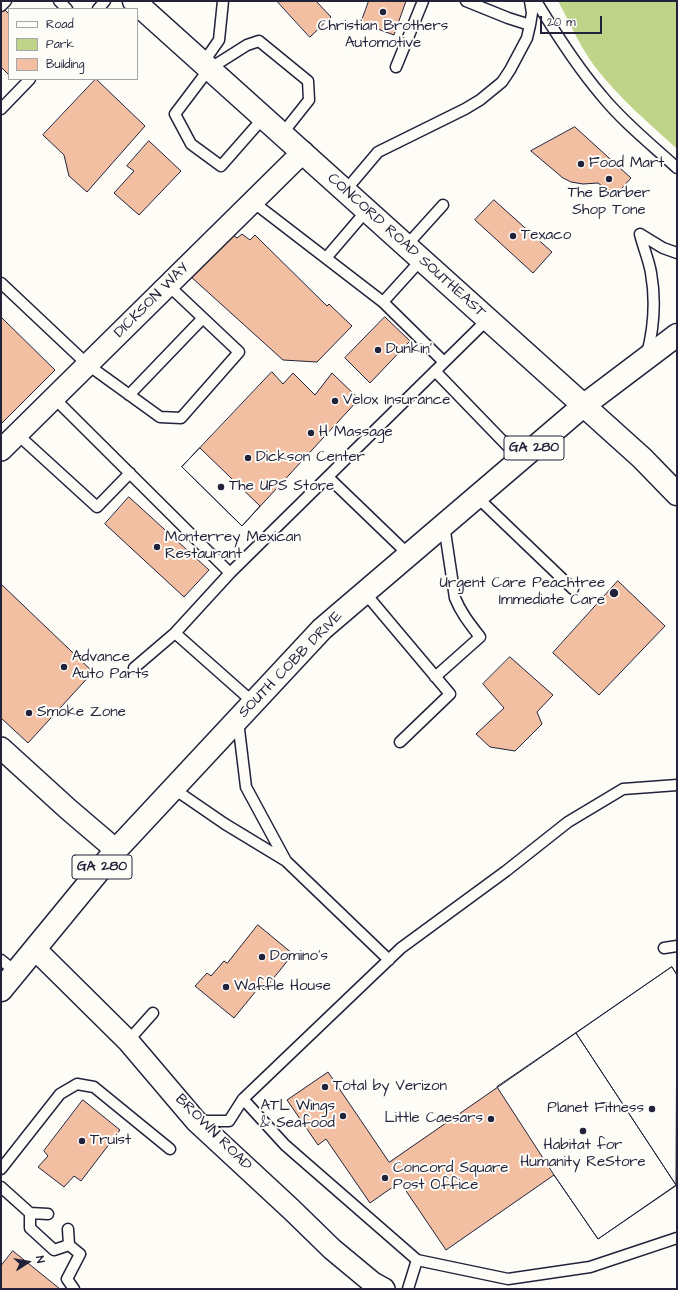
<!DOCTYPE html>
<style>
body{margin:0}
#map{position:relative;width:678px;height:1290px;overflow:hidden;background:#fdfcf7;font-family:"Architects Daughter",sans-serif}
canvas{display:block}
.frame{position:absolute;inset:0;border:2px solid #22223b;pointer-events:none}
.legend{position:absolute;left:8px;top:8px;width:130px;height:72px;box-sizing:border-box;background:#fdfcf7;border:1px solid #a5a5ac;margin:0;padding:5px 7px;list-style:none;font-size:12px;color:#22223b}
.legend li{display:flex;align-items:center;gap:8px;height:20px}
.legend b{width:20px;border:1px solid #a5a5ac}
.north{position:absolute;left:8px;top:1242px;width:40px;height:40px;-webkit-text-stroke:3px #fdfcf7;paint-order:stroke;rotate:78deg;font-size:11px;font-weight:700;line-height:16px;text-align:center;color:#22223b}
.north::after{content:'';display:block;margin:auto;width:14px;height:18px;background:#22223b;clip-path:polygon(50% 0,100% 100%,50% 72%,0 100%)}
.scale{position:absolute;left:540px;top:16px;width:62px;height:18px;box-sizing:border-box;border:2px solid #22223b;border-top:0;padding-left:5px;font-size:12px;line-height:14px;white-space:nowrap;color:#22223b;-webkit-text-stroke:3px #fdfcf7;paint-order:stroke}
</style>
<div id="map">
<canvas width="678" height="1290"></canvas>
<div class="frame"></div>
<ul class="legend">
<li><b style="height:5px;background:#fdfcf7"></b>Road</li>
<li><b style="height:11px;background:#bfd389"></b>Park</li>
<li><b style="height:11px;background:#f2bfa3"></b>Building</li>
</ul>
<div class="north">N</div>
<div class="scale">20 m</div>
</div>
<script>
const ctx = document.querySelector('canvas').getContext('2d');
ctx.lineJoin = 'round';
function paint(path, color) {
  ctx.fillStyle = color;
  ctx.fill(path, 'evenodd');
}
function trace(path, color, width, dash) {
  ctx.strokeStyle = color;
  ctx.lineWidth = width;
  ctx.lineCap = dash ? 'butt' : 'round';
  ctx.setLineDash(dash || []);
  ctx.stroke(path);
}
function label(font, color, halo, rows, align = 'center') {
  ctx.font = font + ' "Architects Daughter",sans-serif';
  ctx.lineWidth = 4;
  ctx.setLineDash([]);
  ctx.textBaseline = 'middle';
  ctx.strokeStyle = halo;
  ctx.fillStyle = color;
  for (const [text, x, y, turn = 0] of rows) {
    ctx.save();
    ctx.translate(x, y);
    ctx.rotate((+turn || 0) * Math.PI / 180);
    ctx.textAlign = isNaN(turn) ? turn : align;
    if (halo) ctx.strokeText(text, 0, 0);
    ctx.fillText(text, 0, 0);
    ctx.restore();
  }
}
const green = new Path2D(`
 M 558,1 L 677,1 L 677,149 C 650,124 619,98 596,68 C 581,49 570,23 558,1 Z`);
const building = new Path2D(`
 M 277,1 L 316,1 L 331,17 L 310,37 Z
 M 369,1 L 406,1 L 394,35 L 361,23 Z
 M 2,7 L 9,14 L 9,75 L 1,67 L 1,9 Z
 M 96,79 L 145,126 L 87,192 L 69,176 L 64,155 L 43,135 Z
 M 575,127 L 631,178 L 615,196 L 598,183 L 583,184 L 571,182 L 563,178 L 531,151 Z
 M 149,141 L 181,171 L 139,215 L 114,193 L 134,171 L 127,166 Z
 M 494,200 L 552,252 L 533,273 L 475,220 Z
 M 230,233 L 237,238 L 242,234 L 250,240 L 255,235 L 327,306 L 329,304 L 352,326 L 317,362 L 283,360 L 190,276 Z
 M 1,317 L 55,370 L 1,424 Z
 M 385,317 L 410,341 L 370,383 L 345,358 Z
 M 272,372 L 283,384 L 293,373 L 315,395 L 332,373 L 359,399 L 242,526 L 182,467 Z
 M 200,448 L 260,506 L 242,526 L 182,467 Z
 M 129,497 L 209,570 L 184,597 L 105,524 Z
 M 618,581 L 665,626 L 599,695 L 553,653 Z
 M 1,584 L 93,672 L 28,743 L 1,718 Z
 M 510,657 L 553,695 L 537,712 L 542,724 L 515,751 L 490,747 L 476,734 L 504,708 L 483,684 Z
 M 258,925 L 293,954 L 264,990 L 260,986 L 234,1018 L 195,986 L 207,973 L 211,976 L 224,961 L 227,963 Z
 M 672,967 L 677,975 L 677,1185 L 598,1239 L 554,1175 L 446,1250 L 400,1182 L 370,1203 L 326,1139 L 318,1145 L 287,1100 L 328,1072 L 389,1162 Z
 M 672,967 L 677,975 L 676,1185 L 576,1033 Z
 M 576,1033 L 676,1185 L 598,1239 L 554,1175 L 497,1087 Z
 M 83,1100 L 120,1130 L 81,1181 L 74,1176 L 64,1187 L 38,1167 L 48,1156 L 44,1151 Z
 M 13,1251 L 60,1289 L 1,1289 L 1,1266 Z`);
const lane = new Path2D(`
 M 59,1 L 67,9
 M 466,1 L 508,18 L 530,25
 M 536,1 C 556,34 577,67 602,96 C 624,123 652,145 677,168
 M 1,6 L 6,1
 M 98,9 L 105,1
 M 203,63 L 219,40 L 223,1
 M 396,67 L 423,1
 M 1,109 L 30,79
 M 264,117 L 221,166 L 191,144 L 175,114 L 209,69 L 247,45 L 259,41 L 308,81 L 309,100 L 282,134
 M 345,191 L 378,152 L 465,109 L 480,100 L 502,82 L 510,70 L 527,38 L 530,25 L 532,13 L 530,1
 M 253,202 L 383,302
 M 406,246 L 443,205
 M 326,258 L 367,210
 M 421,260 L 383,302 L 444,362
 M 1,283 L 88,365 L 160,417 L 181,418 L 239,352 L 168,285
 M 647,354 C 654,327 656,301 651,273 C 649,260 643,247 640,234 L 663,248 L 677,253
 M 435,371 L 520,459
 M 129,395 L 203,318
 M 54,398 L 230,573 L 175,633 L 134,668
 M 17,434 L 97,507 L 130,473
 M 328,477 L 409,555
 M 477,497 L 573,589
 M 230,573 L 487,320
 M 365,593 L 450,694 L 400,742
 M 175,633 L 254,703
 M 435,677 L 480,637 C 470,624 461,613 455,598 L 444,525
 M 238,721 L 246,787 L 286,861
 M 174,789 L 225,824 L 286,861 L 389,960
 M 664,948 L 677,946
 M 1,960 L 16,972
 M 128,1041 L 153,1013
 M 243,1099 L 401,948 L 506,871 L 568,822 L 623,789 L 677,785
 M 198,1121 L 229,1121 L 243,1099 L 285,1145 L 417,1260 L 508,1279 L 590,1267 L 677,1238
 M 1,1169 L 60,1094 L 77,1084 L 94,1087 L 170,1149
 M 1,1187 L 30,1213 L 48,1214
 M 30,1213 L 30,1228 L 54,1250 L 69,1245
 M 68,1229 L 69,1245 L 80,1254 L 67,1279 L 74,1289
 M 408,1289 L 417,1260`);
const street = new Path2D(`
 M 1,450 L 303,152
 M 1,748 L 68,809 L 116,850
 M 35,949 L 128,1041 L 196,1121 L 292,1210 L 332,1249 L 373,1283 L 384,1289`);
const secondary = new Path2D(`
 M 134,1 L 642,458 L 677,494`);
const primary = new Path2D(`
 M 1,990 L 116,850 L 322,629 L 583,406 L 677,335`);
const markers = [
 [383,12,4,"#22223b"],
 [581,164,4,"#22223b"],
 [609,179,4,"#22223b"],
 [513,236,4,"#22223b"],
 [378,350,4,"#22223b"],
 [335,401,4,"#22223b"],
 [311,433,4,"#22223b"],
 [248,458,4,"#22223b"],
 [221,487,4,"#22223b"],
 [157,547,4,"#22223b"],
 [614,593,5,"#22223b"],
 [64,667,4,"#22223b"],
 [29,713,4,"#22223b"],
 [262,957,4,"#22223b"],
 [226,987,4,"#22223b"],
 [325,1087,4,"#22223b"],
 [652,1109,4,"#22223b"],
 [343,1116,4,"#22223b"],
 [491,1119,4,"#22223b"],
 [583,1131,4,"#22223b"],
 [82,1141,4,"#22223b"],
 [385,1178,4,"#22223b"]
];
const shields = [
 [534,448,60],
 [102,867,60]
];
const shieldNames = [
 ["GA 280",534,448],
 ["GA 280",102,867]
];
const poiNames = [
 ["Christian Brothers",383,27,"center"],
 ["Automotive",383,44,"center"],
 ["Food Mart",589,164],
 ["The Barber",609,194,"center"],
 ["Shop Tone",609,211,"center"],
 ["Texaco",521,236],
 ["Dunkin'",386,350],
 ["Velox Insurance",343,401],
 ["H Massage",319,433],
 ["Dickson Center",256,458],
 ["The UPS Store",229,487],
 ["Monterrey Mexican",165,538],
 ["Restaurant",165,555],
 ["Urgent Care Peachtree",605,584,"right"],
 ["Immediate Care",605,601,"right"],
 ["Advance",72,658],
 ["Auto Parts",72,675],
 ["Smoke Zone",37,713],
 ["Domino's",270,957],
 ["Waffle House",234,987],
 ["Total by Verizon",333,1087],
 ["ATL Wings",335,1107,"right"],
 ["& Seafood",335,1124,"right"],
 ["Planet Fitness",644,1109,"right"],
 ["Little Caesars",483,1119,"right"],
 ["Truist",90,1141],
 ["Habitat for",583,1146,"center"],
 ["Humanity ReStore",583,1163,"center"],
 ["Concord Square",393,1169],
 ["Post Office",393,1186]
];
const streetNames = [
 ["CONCORD ROAD SOUTHEAST",406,246,42],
 ["DICKSON WAY",152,301,-45],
 ["SOUTH COBB DRIVE",291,665,-46],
 ["BROWN ROAD",213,1133,45]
];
paint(green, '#bfd389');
paint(building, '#f2bfa3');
trace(building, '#22223b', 1);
trace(lane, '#22223b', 13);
trace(street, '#22223b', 24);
trace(secondary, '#22223b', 25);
trace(primary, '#22223b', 25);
trace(lane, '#fdfcf7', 10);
trace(street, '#fdfcf7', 21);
trace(secondary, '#fdfcf7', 22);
trace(primary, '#fdfcf7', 22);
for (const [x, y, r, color] of markers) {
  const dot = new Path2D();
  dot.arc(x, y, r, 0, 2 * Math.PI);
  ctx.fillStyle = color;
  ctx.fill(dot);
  trace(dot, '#fdfcf7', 1.5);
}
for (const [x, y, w] of shields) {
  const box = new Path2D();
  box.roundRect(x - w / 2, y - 12, w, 24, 3);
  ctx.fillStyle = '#fdfcf7';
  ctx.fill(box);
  trace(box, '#22223b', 1);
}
label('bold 14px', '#22223b', null, shieldNames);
label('15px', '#22223b', '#fdfcf7', poiNames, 'left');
label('15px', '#22223b', '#fdfcf7', streetNames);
</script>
